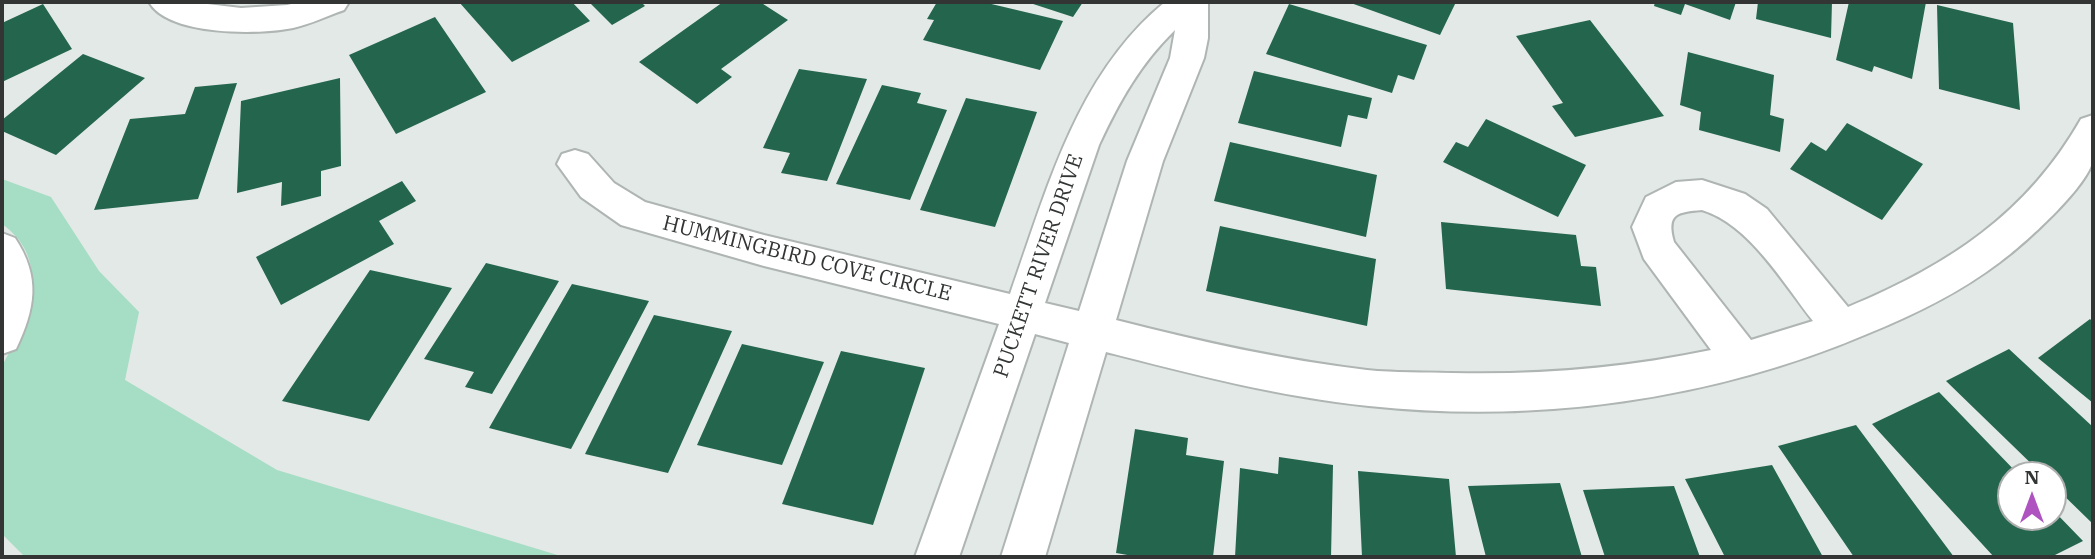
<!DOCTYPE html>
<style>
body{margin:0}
#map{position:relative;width:2095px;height:559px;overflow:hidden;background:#e2e9e6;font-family:"IBM Plex Serif",serif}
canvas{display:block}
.frame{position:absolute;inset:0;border:4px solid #323534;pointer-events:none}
.north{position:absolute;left:1997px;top:461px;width:70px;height:70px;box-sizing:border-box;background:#fff;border:2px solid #adaeae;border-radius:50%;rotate:0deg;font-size:19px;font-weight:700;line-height:28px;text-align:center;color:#323534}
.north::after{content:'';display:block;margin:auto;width:24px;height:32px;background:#ae53bf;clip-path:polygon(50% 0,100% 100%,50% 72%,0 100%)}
</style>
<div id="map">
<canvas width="2095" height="559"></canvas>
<div class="frame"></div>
<div class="north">N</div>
</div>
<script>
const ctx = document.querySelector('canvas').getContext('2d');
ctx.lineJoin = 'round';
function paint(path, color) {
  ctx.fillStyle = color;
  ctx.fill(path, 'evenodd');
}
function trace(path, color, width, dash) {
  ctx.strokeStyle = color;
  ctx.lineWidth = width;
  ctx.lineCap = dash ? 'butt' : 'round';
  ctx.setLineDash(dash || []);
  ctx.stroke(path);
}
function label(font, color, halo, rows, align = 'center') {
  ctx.font = font + ' "IBM Plex Serif",serif';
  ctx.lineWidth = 7;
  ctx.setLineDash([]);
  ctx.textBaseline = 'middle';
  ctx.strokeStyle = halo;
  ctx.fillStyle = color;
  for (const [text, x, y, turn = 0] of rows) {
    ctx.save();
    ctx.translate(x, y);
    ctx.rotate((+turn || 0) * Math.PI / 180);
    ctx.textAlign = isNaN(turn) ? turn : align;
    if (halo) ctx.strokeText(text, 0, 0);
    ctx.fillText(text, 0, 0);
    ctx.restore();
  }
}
const green = new Path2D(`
 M 2,179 L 51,197 L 99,271 L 139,312 L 125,380 L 277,470 L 564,557 L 25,557 L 2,534 L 2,366 C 28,320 54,261 2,224 Z`);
const building = new Path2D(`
 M 459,2 L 572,2 L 590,21 L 512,62 Z
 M 589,2 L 641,2 L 645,6 L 612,25 Z
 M 723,2 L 760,2 L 788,20 L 721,69 L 732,77 L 697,104 L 639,62 Z
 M 937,2 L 983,2 L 1063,21 L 1040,70 L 923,40 L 934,20 L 927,19 Z
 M 1027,2 L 1083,2 L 1073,17 Z
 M 1348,2 L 1456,2 L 1440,35 Z
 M 1655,2 L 1736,2 L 1730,20 L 1685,4 L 1681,15 L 1654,6 Z
 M 1758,2 L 1832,2 L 1831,38 L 1756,19 Z
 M 1849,2 L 1926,2 L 1912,79 L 1874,66 L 1872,72 L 1836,60 Z
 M 43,4 L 72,49 L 2,82 L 2,23 Z
 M 1289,4 L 1427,45 L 1414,80 L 1398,75 L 1392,93 L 1266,54 Z
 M 1937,5 L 2013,23 L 2020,110 L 1939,89 Z
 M 435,17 L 486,92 L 396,134 L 349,55 Z
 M 1590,20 L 1664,116 L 1575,137 L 1552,106 L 1563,103 L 1516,36 Z
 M 1688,52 L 1774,75 L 1770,115 L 1784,119 L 1780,152 L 1699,130 L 1701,112 L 1680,105 Z
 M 83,54 L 145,78 L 56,155 L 2,131 L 2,120 Z
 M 799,69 L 867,79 L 827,181 L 781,173 L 790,153 L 763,148 Z
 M 1254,71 L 1372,98 L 1367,119 L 1348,115 L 1341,147 L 1238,123 Z
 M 340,78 L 341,166 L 321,171 L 321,196 L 281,206 L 282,182 L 237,193 L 241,101 Z
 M 237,83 L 198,199 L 94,210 L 130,119 L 185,114 L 195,87 Z
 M 882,85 L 921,93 L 917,103 L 947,110 L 910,200 L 836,184 Z
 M 966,98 L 1037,112 L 995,227 L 920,210 Z
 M 1486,119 L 1586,165 L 1558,217 L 1443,162 L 1456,142 L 1468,147 Z
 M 1847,123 L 1923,164 L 1882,220 L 1790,169 L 1811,142 L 1826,151 Z
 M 1230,142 L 1377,175 L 1366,237 L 1214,201 Z
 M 402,181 L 416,201 L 379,221 L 394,244 L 281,305 L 256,257 Z
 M 1441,222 L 1576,235 L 1581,266 L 1596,267 L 1601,306 L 1446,289 Z
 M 1220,226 L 1376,259 L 1367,326 L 1206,291 Z
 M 486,263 L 559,281 L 492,394 L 465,387 L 474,372 L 424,359 Z
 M 370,270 L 452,288 L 369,421 L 282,401 Z
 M 572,284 L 649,301 L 571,449 L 489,428 Z
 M 654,315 L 732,331 L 668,473 L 585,454 Z
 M 2090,319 L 2093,322 L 2093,403 L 2038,358 Z
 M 742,344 L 824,362 L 782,465 L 697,445 Z
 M 2009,349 L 2093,427 L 2093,524 L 2053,485 L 2053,475 L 2043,475 L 1946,381 Z
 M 841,351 L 925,368 L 873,525 L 782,504 Z
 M 1939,392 L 2019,475 L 2011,475 L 2011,517 L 2053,517 L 2053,510 L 2083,541 L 2051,557 L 1994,557 L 1872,424 Z
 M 1856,425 L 1954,557 L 1854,557 L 1778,446 Z
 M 1135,429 L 1188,438 L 1186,455 L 1224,461 L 1213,557 L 1139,557 L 1116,553 Z
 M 1279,457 L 1333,465 L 1331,557 L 1235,557 L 1240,468 L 1278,474 Z
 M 1772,465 L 1823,557 L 1725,557 L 1685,479 Z
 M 1358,471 L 1449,479 L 1456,557 L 1362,557 Z
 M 1560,483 L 1582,557 L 1486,557 L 1468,486 Z
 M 1674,486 L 1700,557 L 1605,557 L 1583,490 Z`);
const street = new Path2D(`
 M 149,2 L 191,2 L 241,8 L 287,5 L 300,2 L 349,2 L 344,10 C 327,16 311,24 293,28 C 259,35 168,36 149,2 Z
 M 1165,2 L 1208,2 L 1208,38 L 1204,58 L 1163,161 L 1116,320 C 1198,341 1282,360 1367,370 C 1395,373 1424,372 1452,373 C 1540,375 1625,368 1711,350 L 1644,259 L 1632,227 L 1646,197 L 1676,182 L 1702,180 L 1745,194 L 1767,209 L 1848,307 C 1947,266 2027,214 2081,119 L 2093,115 C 2094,129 2095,147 2093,160 C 2087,188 2023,245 2000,262 C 1959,293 1914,315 1867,334 C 1712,400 1538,424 1369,406 C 1280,397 1192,374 1106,352 L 1045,557 L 1001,557 L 1069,343 L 1035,334 L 959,557 L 915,557 L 999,324 L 764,266 L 621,225 L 581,197 L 557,164 L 562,154 L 575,150 L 588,154 L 614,183 L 645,202 L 764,235 L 1010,294 C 1047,190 1076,75 1165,2 ZM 1175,30 L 1170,58 L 1127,161 L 1079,311 L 1045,303 L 1099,145 C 1119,102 1140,64 1175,30 ZM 1702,210 C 1749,224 1783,283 1813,321 L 1751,340 L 1674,242 C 1666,214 1677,212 1702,210 Z`);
const secondary = new Path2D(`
 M 2,233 L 15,238 C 41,277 35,309 16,349 L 2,354 Z`);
const streetNames = [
 ["HUMMINGBIRD COVE CIRCLE",807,259,14],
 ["PUCKETT RIVER DRIVE",1039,266,-71]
];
paint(green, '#a5ddc5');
paint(building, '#24654e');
trace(street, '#aeb5b2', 4);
trace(secondary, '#aeb5b2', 4);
paint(street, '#fff');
paint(secondary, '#fff');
label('21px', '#323534', '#fff', streetNames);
</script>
